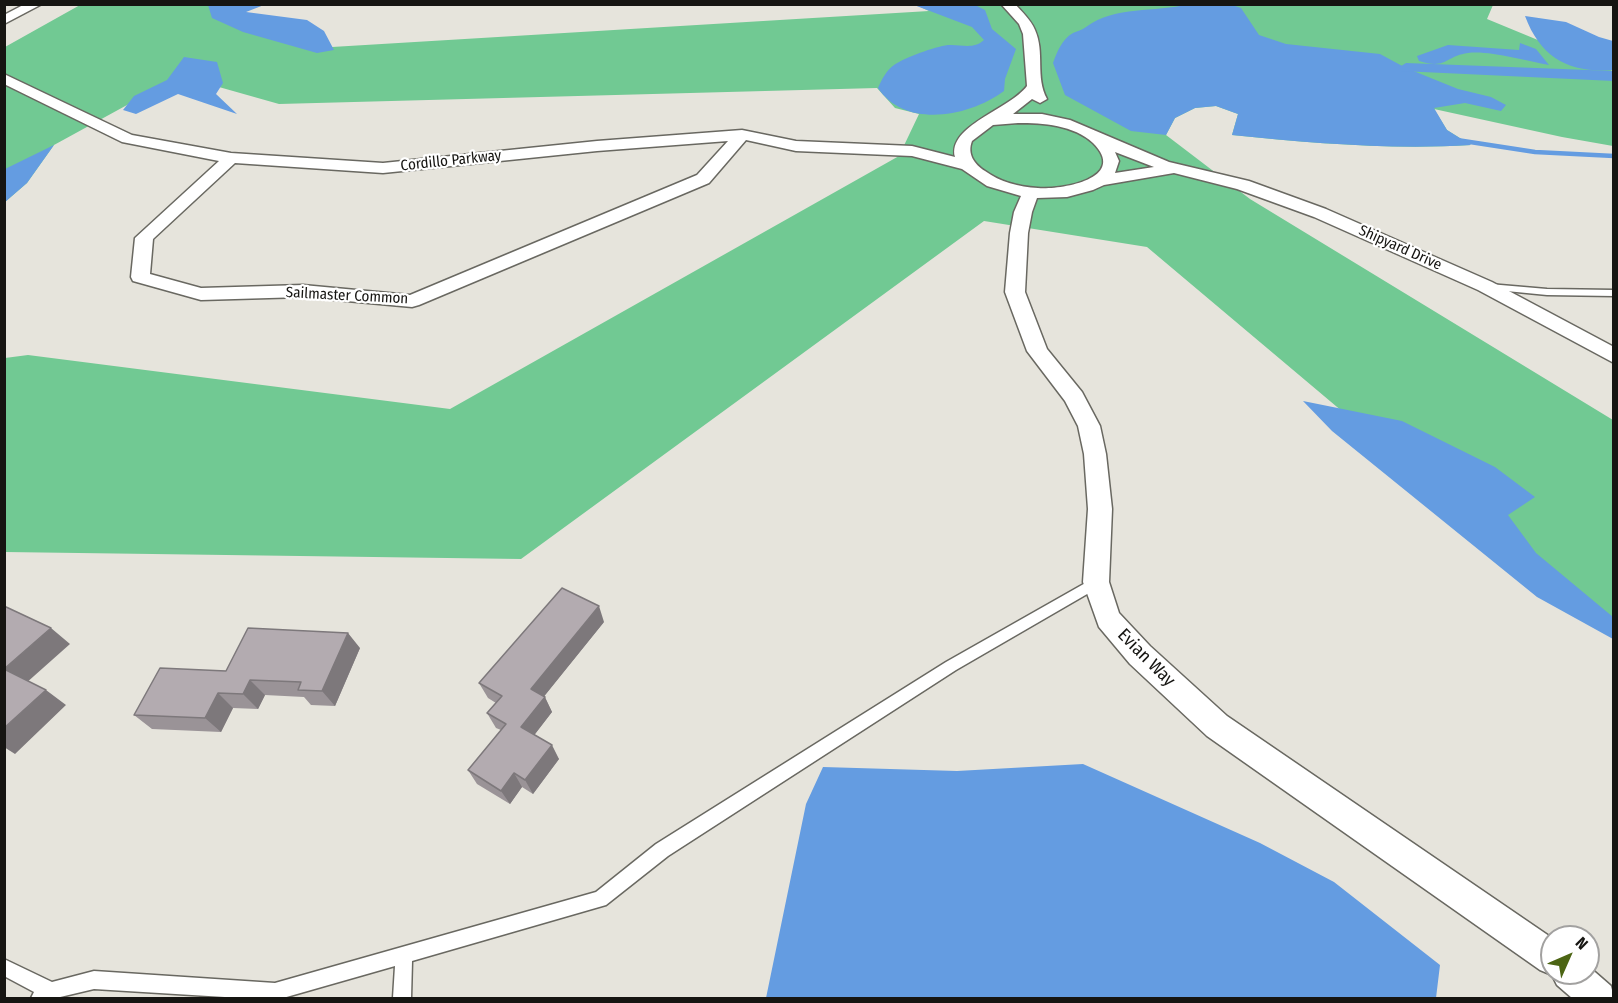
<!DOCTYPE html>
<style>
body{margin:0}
#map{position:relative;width:1618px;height:1003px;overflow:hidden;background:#e6e4dc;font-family:"Fira Sans Condensed",sans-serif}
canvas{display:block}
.frame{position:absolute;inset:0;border:6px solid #161512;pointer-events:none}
.north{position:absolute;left:1540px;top:925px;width:60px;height:60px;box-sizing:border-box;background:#fff;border:2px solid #a2a1a0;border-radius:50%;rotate:45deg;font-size:16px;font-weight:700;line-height:24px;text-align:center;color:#161512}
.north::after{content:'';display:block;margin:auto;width:21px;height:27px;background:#4c6514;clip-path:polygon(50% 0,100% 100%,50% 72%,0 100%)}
</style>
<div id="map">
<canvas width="1618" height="1003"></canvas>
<div class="frame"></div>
<div class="north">N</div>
</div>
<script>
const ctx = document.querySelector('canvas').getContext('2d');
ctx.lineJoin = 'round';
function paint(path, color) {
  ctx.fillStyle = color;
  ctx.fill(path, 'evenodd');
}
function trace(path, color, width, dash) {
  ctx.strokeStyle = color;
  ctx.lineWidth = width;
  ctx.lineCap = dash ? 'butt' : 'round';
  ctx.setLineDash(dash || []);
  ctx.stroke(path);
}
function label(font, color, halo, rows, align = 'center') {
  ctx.font = font + ' "Fira Sans Condensed",sans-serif';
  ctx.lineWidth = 4.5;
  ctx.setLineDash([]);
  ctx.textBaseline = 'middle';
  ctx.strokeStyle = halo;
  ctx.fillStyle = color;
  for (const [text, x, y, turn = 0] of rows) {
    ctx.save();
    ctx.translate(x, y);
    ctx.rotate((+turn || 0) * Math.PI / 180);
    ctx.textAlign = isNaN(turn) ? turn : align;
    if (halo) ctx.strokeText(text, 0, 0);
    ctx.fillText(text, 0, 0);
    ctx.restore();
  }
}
const green = new Path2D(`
 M 914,4 L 1493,5 L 1487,19 L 1613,71 L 1613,146 L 1562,137 L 1434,109 L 1447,130 L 1471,145 C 1392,150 1311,143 1232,135 L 1238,114 L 1216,106 L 1195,108 L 1175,118 L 1166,135 L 1250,199 L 1613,420 L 1613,633 L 1596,625 L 1147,247 L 984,221 L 521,559 L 5,552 L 5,358 L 28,355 L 450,409 L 899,156 L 919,114 L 895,108 L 877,88 L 279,104 L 180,76 L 54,145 L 27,183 L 5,202 L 5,47 L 80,5 L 242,5 L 236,17 L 332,47 L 929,11 Z`);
const water = new Path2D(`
 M 1189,4 L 1232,5 L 1241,8 L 1259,35 L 1286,44 L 1380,54 L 1406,68 L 1458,89 L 1491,97 L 1506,105 L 1501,111 L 1465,103 L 1434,108 L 1447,130 L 1471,145 C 1392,150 1311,143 1232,135 L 1238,114 L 1216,106 L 1195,108 L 1175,118 L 1166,135 L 1131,131 L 1065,95 L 1053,63 C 1057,52 1062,39 1073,33 C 1077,31 1082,30 1086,27 C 1116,5 1154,13 1189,4 Z
 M 208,5 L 264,5 L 246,12 L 307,20 L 324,31 L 334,50 L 317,53 L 243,32 L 212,18 Z
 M 914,5 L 975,5 L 985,10 L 992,29 L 1016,49 L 1005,79 L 1004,91 C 969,117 905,129 878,88 C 882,79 886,71 894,65 C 906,57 934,47 948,45 C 961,44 973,50 984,40 L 972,27 Z
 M 1525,16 L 1566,22 L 1599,37 L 1613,41 L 1613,70 C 1570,73 1541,59 1525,16 Z
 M 1520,43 L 1536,49 L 1549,65 C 1527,61 1488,50 1468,53 C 1445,56 1447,70 1419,61 L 1417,56 L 1448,45 L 1519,50 Z
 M 184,57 L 217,62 L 223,83 L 216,94 L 237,114 L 178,94 L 136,114 L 123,110 L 134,96 L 167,80 Z
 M 54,145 L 27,183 L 5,202 L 5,169 Z
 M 1303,401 L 1402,421 L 1495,467 L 1535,497 L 1508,515 L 1536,553 L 1613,617 L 1613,639 L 1537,597 L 1332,431 Z
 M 1083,764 L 1260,843 L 1334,882 L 1440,965 L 1436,998 L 766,998 L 806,804 L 823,767 L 957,771 Z`);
const stream = new Path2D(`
 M 1457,140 L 1535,152 L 1614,156`);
const canal = new Path2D(`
 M 1406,63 L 1614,71 L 1614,81 L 1401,71 L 1398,68 Z`);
const lane = new Path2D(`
 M 1489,284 L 1547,289 L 1614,290 L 1614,296 L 1547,295 L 1486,289 L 1486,285 Z
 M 1096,577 L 1101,578 L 1102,582 L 1101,586 L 956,670 L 668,856 L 606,905 L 412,961 L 411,998 L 393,998 L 395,966 L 283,998 L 241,998 L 94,989 L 56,998 L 31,998 L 34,992 L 4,976 L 4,959 L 52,982 L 94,971 L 275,983 L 596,892 L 656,844 L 946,662 Z`);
const street = new Path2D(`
 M 25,4 L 42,4 L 4,24 L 4,15 Z
 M 1001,4 L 1015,4 C 1022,12 1031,20 1035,30 C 1045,52 1035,77 1047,99 L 1040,103 L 1032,99 L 1013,114 L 1042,114 L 1070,120 L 1169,162 L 1249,181 L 1326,209 L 1492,282 L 1614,347 L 1614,363 L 1478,290 L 1314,217 L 1237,189 L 1174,173 L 1104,185 L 1093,190 L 1067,197 L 1037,198 L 1032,212 L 1028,233 L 1025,292 L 1047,349 L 1082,392 L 1100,426 L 1106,454 L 1112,509 L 1109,582 L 1119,613 L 1150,646 L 1227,716 L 1552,938 L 1552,973 L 1588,973 L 1588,966 L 1611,986 L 1614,998 L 1572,998 L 1557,985 L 1552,975 L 1540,970 L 1207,736 L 1130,664 L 1099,627 L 1083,582 L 1088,509 L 1084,454 L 1078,426 L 1065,401 L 1027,351 L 1005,292 L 1010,233 L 1014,212 L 1021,196 L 987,186 L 962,169 L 912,156 L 796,151 L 746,140 L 709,183 L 419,305 L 412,307 L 303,297 L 201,300 L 133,281 L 131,277 L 135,238 L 219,161 L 122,142 L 4,84 L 4,74 L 132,135 L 231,153 L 383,163 L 597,141 L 742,130 L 796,141 L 912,146 L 955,157 C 947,126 1010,109 1027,86 L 1023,34 L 1019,24 ZM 1018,123 C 1043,123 1074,125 1093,143 C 1129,179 1060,190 1038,188 C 1019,187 1000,182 985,171 C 974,164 967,154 972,141 L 993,125 ZM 728,141 L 697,175 L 410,295 L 303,285 L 201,288 L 150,274 L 153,239 L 235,163 L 383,173 L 597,151 ZM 1115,152 L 1154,167 L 1115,173 L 1119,161 Z`);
const wall = new Path2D(`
 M 604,622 L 544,696 L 552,712 L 534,735 L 559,759 L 533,794 L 522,787 L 510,804 L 477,784 L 468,770 L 501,730 L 496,728 L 487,713 L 496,703 L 488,698 L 479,683 Z
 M 360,648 L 335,706 L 311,705 L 304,697 L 265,695 L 258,709 L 233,708 L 221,732 L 152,729 L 134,715 L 226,671 Z`);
const shadedWall = new Path2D(`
 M 599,606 L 604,622 L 538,704 L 531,689 Z
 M 51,628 L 70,644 L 25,684 L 4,669 Z
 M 348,633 L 360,648 L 335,706 L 322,691 Z
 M 250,680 L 265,695 L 258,709 L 243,694 Z
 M 46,690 L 66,705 L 15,754 L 4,747 L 4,728 Z
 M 218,693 L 233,708 L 221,732 L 205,718 Z
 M 545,697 L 552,712 L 529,742 L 521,727 Z
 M 552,745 L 559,759 L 533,794 L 525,780 Z
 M 514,773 L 522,787 L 510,804 L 501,791 Z`);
const building = new Path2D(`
 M 562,588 L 599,606 L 531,689 L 545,697 L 521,727 L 552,745 L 525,780 L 514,773 L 501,791 L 468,770 L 506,724 L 487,713 L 502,696 L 479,683 Z
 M 4,606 L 51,628 L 4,669 Z
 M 248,628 L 348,633 L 322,691 L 298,690 L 301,682 L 250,680 L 243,694 L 218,693 L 205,718 L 134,715 L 160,668 L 226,671 Z
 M 4,669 L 46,690 L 4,728 Z`);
const farStreetnames = [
 ["Cordillo Parkway",451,161,-6],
 ["Shipyard Drive",1400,248,24],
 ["Sailmaster Common",347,296,3]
];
const streetNames = [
 ["Evian Way",1146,658,45]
];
paint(green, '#71c993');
paint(water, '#649ce1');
trace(stream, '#649ce1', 4.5);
paint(canal, '#649ce1');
trace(lane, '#696861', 3);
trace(street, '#696861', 3);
paint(lane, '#fff');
paint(street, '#fff');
paint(wall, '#9a9397');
paint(shadedWall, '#7d787b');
paint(building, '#b3abb0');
trace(building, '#7d787b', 1.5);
label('15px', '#161512', '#fff', farStreetnames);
label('18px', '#161512', '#fff', streetNames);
</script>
